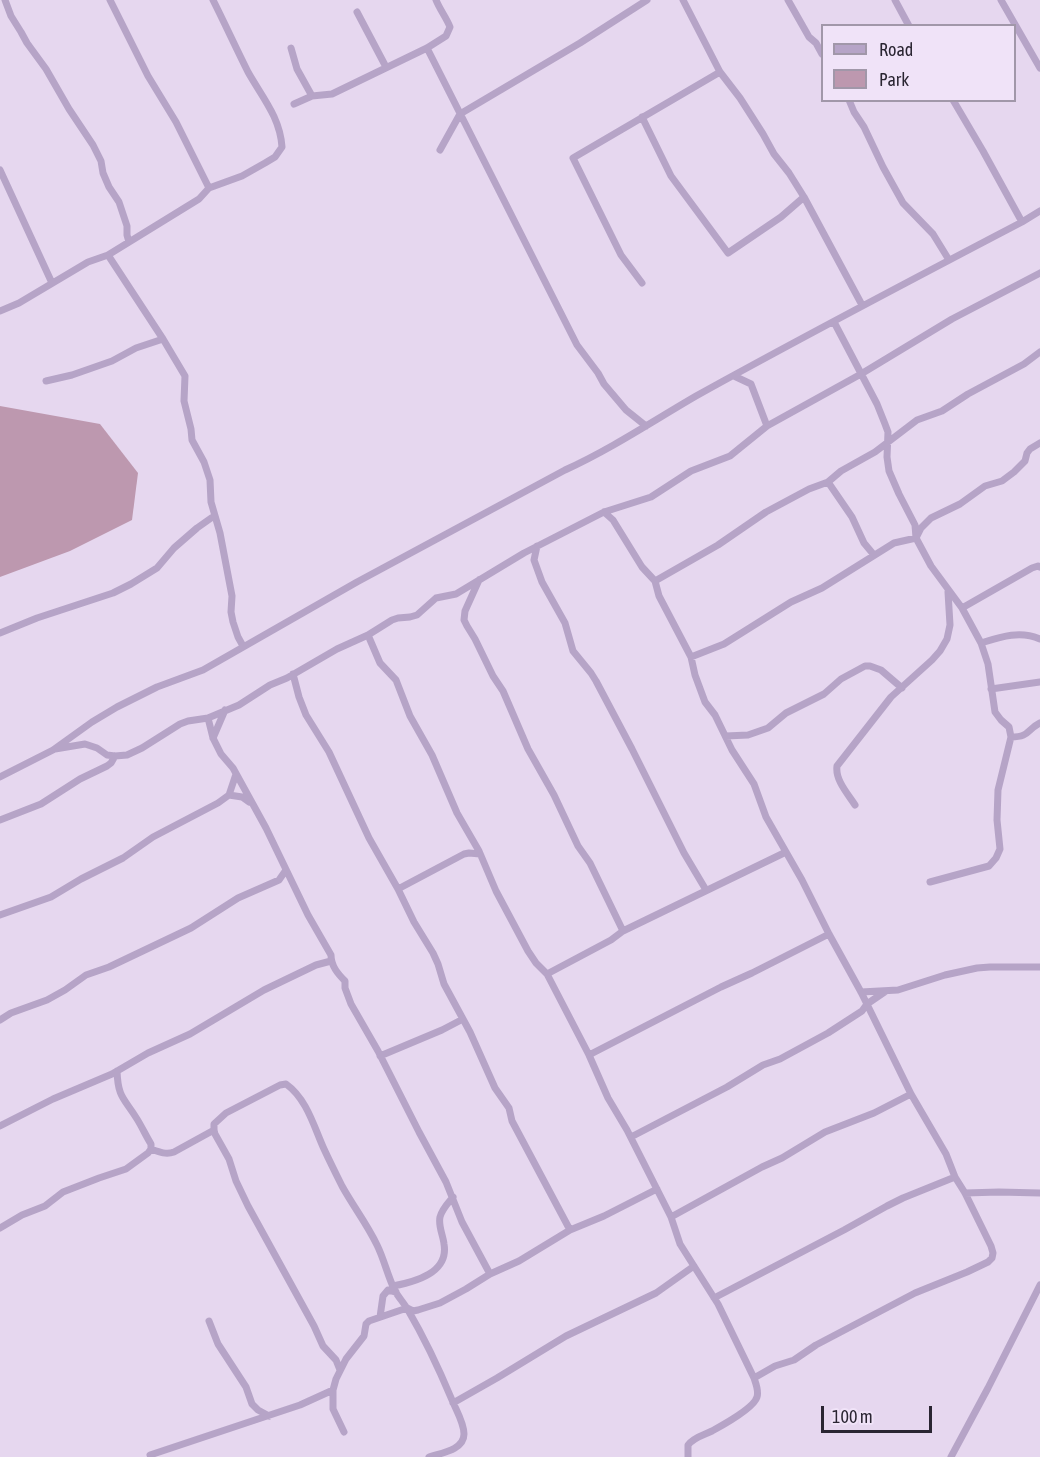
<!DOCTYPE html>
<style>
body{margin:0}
#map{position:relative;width:1040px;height:1457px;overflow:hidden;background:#e6d7ef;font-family:"Asap Condensed",sans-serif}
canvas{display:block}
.legend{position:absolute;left:821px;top:24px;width:195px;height:78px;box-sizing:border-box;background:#f0e3f8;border:2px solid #a197a9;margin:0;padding:8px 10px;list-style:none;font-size:18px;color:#2a2532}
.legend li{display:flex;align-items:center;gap:12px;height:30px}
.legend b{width:30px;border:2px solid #a197a9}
.scale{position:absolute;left:821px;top:1406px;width:111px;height:27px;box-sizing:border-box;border:3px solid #2a2532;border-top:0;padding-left:8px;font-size:18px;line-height:21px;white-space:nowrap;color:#2a2532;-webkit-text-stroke:4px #f0e3f8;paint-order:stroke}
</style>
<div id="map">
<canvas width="1040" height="1457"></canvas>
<ul class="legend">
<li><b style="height:8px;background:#b6a4c7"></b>Road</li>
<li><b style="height:16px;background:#bd98af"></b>Park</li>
</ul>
<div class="scale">100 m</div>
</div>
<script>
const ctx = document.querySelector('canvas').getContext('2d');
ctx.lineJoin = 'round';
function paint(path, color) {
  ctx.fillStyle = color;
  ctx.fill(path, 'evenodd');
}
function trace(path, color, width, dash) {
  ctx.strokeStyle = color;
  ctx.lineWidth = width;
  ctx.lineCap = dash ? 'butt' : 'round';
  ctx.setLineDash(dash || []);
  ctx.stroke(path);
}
const green = new Path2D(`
 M 0,406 L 100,424 L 138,473 L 132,520 L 70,551 L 0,577 Z`);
const street = new Path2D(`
 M 5,0 L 11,16 L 21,32 L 27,43 L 46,69 L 69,109 L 93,145 L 101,161 L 103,173 L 109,187 L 119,202 L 127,226 L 127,235 L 129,242
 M 110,0 L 148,76 L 176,122 L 209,188
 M 683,0 L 720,72 L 740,98 L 763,134 L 774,154 L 789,173 L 804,197 L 862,305
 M 788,0 L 809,37 L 816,43 L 822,54
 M 895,0 L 909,26
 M 1001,0 L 1040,68
 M 357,12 L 386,67
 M 291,48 L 297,69 L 312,96
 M 427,48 L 577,345 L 598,373 L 604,384 L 626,410 L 646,426
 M 849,100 L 854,112 L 864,127 L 883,167 L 903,203 L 933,234 L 949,260
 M 953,100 L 983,151 L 1022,222
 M 294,104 L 312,96 L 332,94 L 427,48 L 446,36 L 450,27 C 446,17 440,10 436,0
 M 642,117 L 671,176 L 728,253 L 781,217 L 804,197
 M 440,150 L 460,114 L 580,43 L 647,0
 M 0,170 L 52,283
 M 108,255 L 163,339 L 185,376 L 184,401 L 191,429 L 192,440 L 204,462 L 210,480 L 211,502 L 220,533 L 232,596 L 231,612 L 233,622 L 238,637 L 243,646
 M 642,283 L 621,255 L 573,158 L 720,72
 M 0,311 L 19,303 L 88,262 L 108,255 L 199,199 L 209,188 L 242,176 L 265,163 L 275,157 L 282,147 C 280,117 262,97 248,72 C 236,48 225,24 213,0
 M 834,322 L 877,404 L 885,424 L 888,432 L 887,457 L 889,471 L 899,494 L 915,525 L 916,538 L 931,566 L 962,608 L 981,643 L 988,664 L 995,712 L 1001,720 L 1009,727 L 1011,737 L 998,790 L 997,820 L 1000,849 L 996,858 L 989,866 L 930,882
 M 734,376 L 751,384 L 767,426
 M 46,381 L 72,375 L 112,361 L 136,348 L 163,339
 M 828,482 L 852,517 L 864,543 L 874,555
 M 604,512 L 613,520 L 642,567 L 655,581 L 659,596 L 691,657 L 695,675 L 705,702 L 715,715 L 732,750 L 754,784 L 766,817 L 802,880 L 829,934 L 861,992 L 911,1094 L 946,1154 L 955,1177 L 965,1193 L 991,1246 L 993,1253 L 992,1258 L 988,1262 L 967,1272 L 915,1293 L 816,1345 L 794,1360 L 775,1366 L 754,1378
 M 537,546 L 534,560 L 542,582 L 565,623 L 573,651 L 591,673 L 596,681 L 632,749 L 684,853 L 706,890
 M 479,580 L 465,611 L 464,620 L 467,626 L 475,639 L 493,676 L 503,691 L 528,749 L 554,795 L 578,846 L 590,863 L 623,931
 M 655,581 L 718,545 L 766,512 L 809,489 L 828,482 L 841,471 L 875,452 L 917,420 L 942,411 L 968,394 L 1024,364 L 1040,352
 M 962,608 L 1032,568 L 1038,566 L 1040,567
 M 0,633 L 37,618 L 113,593 L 131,584 L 157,568 L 174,548 L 197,528 L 214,516
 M 368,635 L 380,663 L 396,680 L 410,716 L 432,755 L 457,813 L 479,851 L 496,891 L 528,951 L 536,963 L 547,974 L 589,1055 L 608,1098 L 627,1130 L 671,1217 L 680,1244 L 718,1304 L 754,1378 C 756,1384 759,1391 757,1397 C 754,1408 723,1425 712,1431 C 704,1435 694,1437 688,1445 L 688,1457
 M 981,643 C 1000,637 1020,630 1040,639
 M 691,657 L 724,644 L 791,602 L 822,588 L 894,543 L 916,538 L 921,528 L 931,518 L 960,504 L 985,486 L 1002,481 L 1014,472 L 1025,461 L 1027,453 L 1030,449 L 1040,443
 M 293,674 L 299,697 L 306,715 L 329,752 L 369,838 L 398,889 L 414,922 L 433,953 L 438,964 L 444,984 L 470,1032 L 495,1088 L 509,1108 L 512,1121 L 570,1230
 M 991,689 L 1040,682
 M 208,718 L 213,738 L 221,754 L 233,768 L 266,828 L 308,915 L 331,955 C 331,966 338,974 345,981 L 345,988 L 351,1004 L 378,1051 L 419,1132 L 446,1182 L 462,1222 L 490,1274
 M 726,736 L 748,735 L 768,728 L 786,713 L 824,694 L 841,679 L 865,666 L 870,666 L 881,670 L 902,688
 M 1011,737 C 1030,737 1026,730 1040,723
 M 213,738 L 225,710
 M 55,749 L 85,744 L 97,748 L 107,755 L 115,756 L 127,755 L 142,748 L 180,724 L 188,721 L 208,718 L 239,705 L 270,685 L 287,678 L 337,649 L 368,635 L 392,620 L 398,618 L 410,617 L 417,615 L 436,598 L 456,594 L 524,553 L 604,512 L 651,497 L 691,471 L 730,456 L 767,426 L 861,374 L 952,319 L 1040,273
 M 0,777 L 53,750 L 92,722 L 117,707 L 157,687 L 203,670 L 357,582 L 565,470 C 611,449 653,421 696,396 C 804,336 913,279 1022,222 L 1040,211
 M 229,795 L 242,797 L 249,802
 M 855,805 C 848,794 835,780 837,766 L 891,697 L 932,660 L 940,651 L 947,639 L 950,625 L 948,592
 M 0,820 L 41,804 L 80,779 L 107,766 L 111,763 L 115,756
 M 398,889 L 464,854 L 469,853 L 480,854
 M 0,915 L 51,897 L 81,879 L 123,858 L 153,837 L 218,803 L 229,795 L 236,774
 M 547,974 L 611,940 L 623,931 L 786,852
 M 861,992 L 898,990 L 945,975 L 977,968 L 990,967 L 1040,967
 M 0,1020 L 11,1013 L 47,1000 L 65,990 L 86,975 L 109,967 L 191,928 L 238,898 L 279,880 L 286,870
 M 589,1055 L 721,987 L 752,973 L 829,934
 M 380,1056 L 442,1030 L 463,1019
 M 117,1071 C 118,1098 124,1098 137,1119 C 142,1127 146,1136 151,1144 L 151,1149
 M 0,1126 L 53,1099 L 112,1074 L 148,1053 L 190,1034 L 264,990 L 316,965 L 331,961
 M 631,1137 L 727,1087 L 763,1065 L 780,1059 L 828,1033 L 862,1011 L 867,1004 L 886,991
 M 151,1149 C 159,1152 166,1155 174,1152 L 214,1130
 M 965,1193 L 999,1192 L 1040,1193
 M 671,1217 L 762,1167 L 782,1158 L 825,1132 L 874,1113 L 911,1094
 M 0,1228 L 22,1215 L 45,1206 L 63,1192 L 99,1178 L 126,1169 L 148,1153 L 151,1149
 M 393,1286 C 415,1282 449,1273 444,1244 C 443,1235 438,1226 440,1217 C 442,1209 448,1203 453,1197
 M 714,1298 L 844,1230 L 887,1206 L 903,1198 L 955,1177
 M 380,1317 L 383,1296 L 388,1290 L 396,1292
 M 209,1321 L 218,1344 L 246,1387 L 252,1404 L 258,1410 L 269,1416
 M 340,1370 L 336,1360 L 323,1346 L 314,1326 L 248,1206 L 236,1181 L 229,1159 L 215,1134 L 214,1130 L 214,1124 L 226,1113 L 280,1085 L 286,1084 C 307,1099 314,1127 324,1149 C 330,1162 336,1174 342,1186 C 353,1206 367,1224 377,1245 C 384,1259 388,1277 395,1291 C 399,1298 404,1303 408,1310 C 425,1339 439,1369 452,1400 C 456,1410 464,1423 464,1434 C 464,1450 441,1453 429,1457
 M 453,1403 L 497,1378 L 566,1336 L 656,1293 L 694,1266
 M 344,1432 L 333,1409 L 333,1390 L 336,1379 L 346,1359 L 364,1336 L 366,1324 L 369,1321 L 407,1308 L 413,1311 L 418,1310 L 440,1303 L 466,1289 L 490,1274 L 519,1261 L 570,1230 L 604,1216 L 657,1189
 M 150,1455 L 300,1405 L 333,1390
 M 951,1457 L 988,1388 L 1040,1285`);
paint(green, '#bd98af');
trace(street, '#b6a4c7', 7);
</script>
